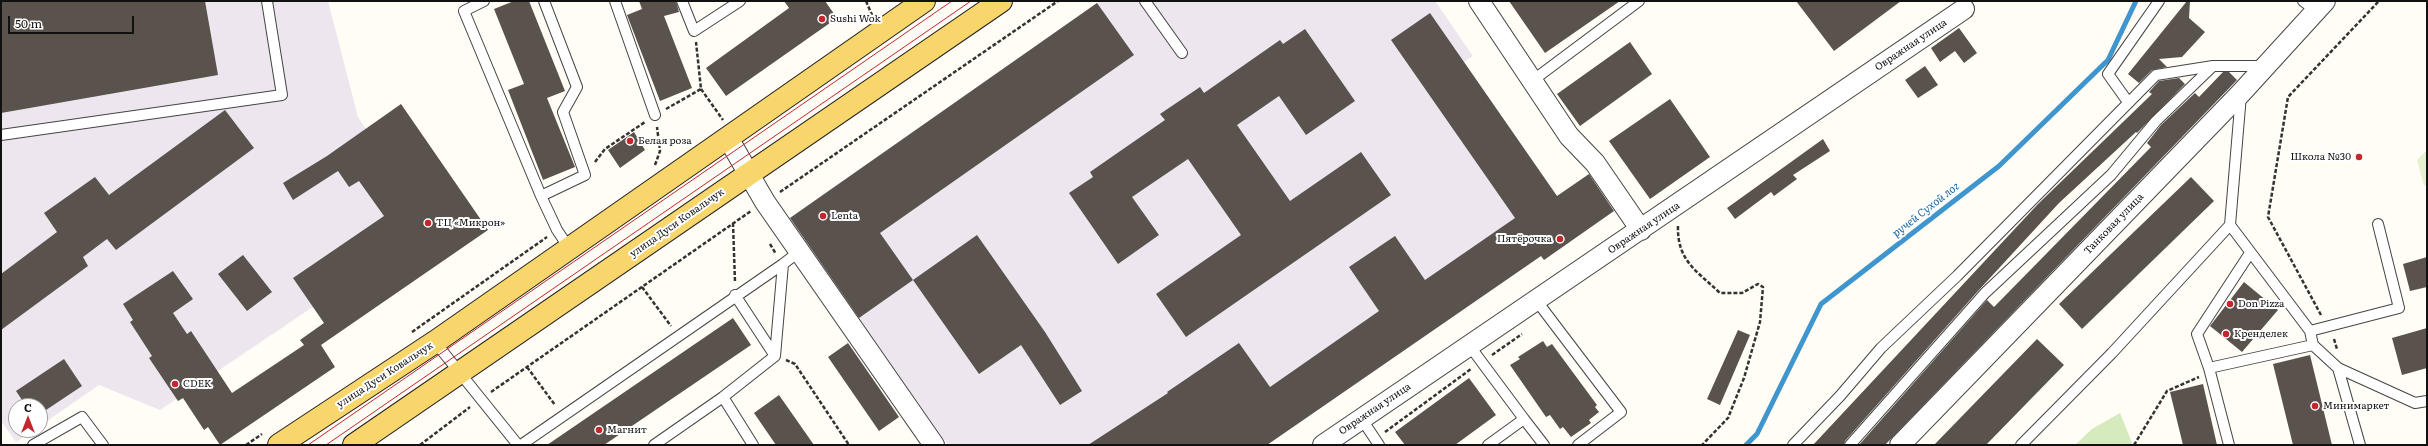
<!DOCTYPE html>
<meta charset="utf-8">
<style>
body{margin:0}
#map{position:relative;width:2428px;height:446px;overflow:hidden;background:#fffdf5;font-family:Literata,serif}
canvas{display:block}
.frame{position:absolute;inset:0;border:2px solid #111;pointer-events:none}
.north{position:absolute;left:8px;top:398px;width:40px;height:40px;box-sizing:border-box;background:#fff;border:1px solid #a0a0a0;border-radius:50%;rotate:0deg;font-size:11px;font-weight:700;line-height:16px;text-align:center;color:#111}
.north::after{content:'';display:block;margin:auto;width:14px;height:18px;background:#c4262e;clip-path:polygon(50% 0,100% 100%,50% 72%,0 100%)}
.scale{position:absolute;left:8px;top:16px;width:126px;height:18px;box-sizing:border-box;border:2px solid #111;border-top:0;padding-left:5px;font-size:12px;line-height:14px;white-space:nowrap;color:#111;-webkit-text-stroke:3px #fff;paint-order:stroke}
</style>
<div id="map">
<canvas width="2428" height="446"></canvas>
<div class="frame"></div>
<div class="north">С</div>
<div class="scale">50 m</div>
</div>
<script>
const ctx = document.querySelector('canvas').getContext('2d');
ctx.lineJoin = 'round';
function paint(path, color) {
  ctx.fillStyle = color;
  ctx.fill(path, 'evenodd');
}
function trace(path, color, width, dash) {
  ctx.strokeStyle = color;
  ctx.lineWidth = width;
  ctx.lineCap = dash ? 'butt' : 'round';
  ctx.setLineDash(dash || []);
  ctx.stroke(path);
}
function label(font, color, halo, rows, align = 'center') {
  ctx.font = font + ' Literata,serif';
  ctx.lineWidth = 4;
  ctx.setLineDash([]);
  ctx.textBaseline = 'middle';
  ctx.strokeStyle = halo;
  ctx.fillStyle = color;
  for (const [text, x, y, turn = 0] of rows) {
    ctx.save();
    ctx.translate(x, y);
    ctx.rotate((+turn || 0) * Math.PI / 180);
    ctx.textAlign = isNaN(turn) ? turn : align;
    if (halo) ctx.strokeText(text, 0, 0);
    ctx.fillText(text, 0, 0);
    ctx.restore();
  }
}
const industrial = new Path2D(`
 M 1,1 L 328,1 L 358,117 L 430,228 L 160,410 L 99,385 L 40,426 L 40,406 L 16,406 L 16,430 L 34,430 L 16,442 L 1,421 Z
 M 1100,1 L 1435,1 L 1473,56 L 1464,62 L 1557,196 L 1522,256 L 1528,265 L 1267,445 L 948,445 L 788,219 Z`);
const green = new Path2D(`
 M 2120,413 L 2132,443 L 2130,445 L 2075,445 L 2092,429 Z`);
const pitch = new Path2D(`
 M 2427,150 L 2427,185 L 2424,186 L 2417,160 Z`);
const stream = new Path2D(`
 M 1746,445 L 1757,434 L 1821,304 L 1999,166 L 2108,60 L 2136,1`);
const building = new Path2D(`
 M 1,1 L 205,1 L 218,75 L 1,113 Z
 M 514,1 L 529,1 L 565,91 L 547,98 L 575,167 L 543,180 L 508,90 L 524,84 L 494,9 Z
 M 639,1 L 676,1 L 679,12 L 664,16 L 692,88 L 660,101 L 627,15 L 642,9 Z
 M 784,1 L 825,1 L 837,18 L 726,96 L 706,68 L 789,8 Z
 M 1509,1 L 1620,1 L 1545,53 Z
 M 1796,1 L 1901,1 L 1834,51 Z
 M 2187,1 L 2190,1 L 2189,18 L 2205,32 L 2182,57 L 2159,59 L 2167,67 L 2152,70 L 2139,83 L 2128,74 Z
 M 1097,3 L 1134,55 L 880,233 L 913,280 L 859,318 L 790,218 Z
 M 1430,13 L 1557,196 L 1589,174 L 1614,211 L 1544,260 L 1541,256 L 1267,445 L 1088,445 L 1168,393 L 1167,392 L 1239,343 L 1270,387 L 1379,311 L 1349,267 L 1395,236 L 1425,280 L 1515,218 L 1391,40 Z
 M 1959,28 L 1977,53 L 1964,63 L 1955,51 L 1940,62 L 1931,48 Z
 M 1305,29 L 1355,101 L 1306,135 L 1279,96 L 1237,125 L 1290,201 L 1361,152 L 1391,195 L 1186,337 L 1156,294 L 1241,235 L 1188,159 L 1132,197 L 1159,235 L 1118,264 L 1069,193 L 1093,177 L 1090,172 L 1165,120 L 1160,114 L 1200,87 L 1204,93 L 1280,40 L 1283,44 Z
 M 1630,42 L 1652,74 L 1580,126 L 1557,94 Z
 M 1925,66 L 1938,85 L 1918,98 L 1905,80 Z
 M 2223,72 L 2229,72 L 2237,80 L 1885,445 L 1859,445 L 1987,300 L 1994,307 L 2151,147 L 2147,143 L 2161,125 L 2195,93 L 2199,97 Z
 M 2179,78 L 2185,84 L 2137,133 L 2136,132 L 2059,203 L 1978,291 L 1845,441 L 1844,445 L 1813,445 L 2038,204 L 2152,94 L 2149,92 L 2159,81 Z
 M 1670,99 L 1710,157 L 1650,199 L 1609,141 Z
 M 401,104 L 488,230 L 321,345 L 335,367 L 220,445 L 208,427 L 204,430 L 183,398 L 178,401 L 149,358 L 152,356 L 130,322 L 133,320 L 123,304 L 173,271 L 193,299 L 173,313 L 187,334 L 191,331 L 232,393 L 304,345 L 300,340 L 324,323 L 293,278 L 384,216 L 359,181 L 349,187 L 338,171 L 293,200 L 283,183 L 327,156 Z
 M 225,110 L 254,148 L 116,250 L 107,239 L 83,257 L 88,266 L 1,330 L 1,274 L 57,232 L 44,213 L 95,177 L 109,195 Z
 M 634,132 L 645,150 L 620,168 L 608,150 Z
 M 1823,139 L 1830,151 L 1793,175 L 1797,179 L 1774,196 L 1771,192 L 1735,219 L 1727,208 Z
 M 2191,177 L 2214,201 L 2082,329 L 2059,304 Z
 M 977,235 L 1045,332 L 1082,391 L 1060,405 L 1021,345 L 979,374 L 913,280 Z
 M 243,255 L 272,292 L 247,311 L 218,274 Z
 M 2427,257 L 2427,287 L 2410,291 L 2403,264 Z
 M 2244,282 L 2278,310 L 2242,352 L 2210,326 Z
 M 733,318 L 751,345 L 604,445 L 547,445 Z
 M 2427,328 L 2427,368 L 2402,375 L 2392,338 Z
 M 1738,330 L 1750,335 L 1720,405 L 1707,399 Z
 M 2037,339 L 2064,365 L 1986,445 L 1934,445 Z
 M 1543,341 L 1547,347 L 1552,344 L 1597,405 L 1595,407 L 1599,412 L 1589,420 L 1591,423 L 1571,437 L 1563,427 L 1560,429 L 1550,415 L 1546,417 L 1510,365 L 1520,359 L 1518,357 Z
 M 848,343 L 899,417 L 879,431 L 828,357 Z
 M 2310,355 L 2332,445 L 2293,445 L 2273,364 Z
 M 64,359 L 82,386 L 40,414 L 40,406 L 26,406 L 16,391 Z
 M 1469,378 L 1496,415 L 1455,445 L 1405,445 L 1395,432 Z
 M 2203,384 L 2217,445 L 2183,445 L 2170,392 Z
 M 779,395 L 814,445 L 776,445 L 754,413 Z`);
const path = new Path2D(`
 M 866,1 L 872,15
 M 701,89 L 723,120
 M 666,109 L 701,89 L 696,42
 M 595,162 L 605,149 L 645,122
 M 655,165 L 660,151 L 657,127
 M 780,192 L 1058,1
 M 733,223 L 735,282
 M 1678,226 C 1677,261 1697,271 1720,293 L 1742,293 L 1758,284 L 1763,287 L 1760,322 L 1744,378 L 1728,418 L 1702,445
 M 770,244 L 776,254
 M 642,287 L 671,326
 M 2321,315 L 2268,217 L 2288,97 L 2379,1
 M 412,332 L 547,237
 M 2334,339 L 2337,349
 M 1492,355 L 1522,334
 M 786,360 L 795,364 L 849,445
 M 527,367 L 555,405
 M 491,392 L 751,211
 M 1385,432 L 1471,369
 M 246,445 L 262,434
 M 420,445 L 470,407
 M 2134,445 L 2167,391 L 2199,377`);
const lane = new Path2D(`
 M 484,1 L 464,11 L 541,196
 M 544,1 L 577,87 L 563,112 L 585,175 L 541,196 L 557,230 L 569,248
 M 615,1 L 655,115
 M 682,1 L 694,31 L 740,1
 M 1145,1 L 1182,53
 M 2303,1 L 2316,11
 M 1532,81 L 1639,1
 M 2128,102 L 2108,74 L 2159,1
 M 1,135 L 282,95 L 267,1
 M 735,295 L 775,356
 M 1536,300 L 1621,412 L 1578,445
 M 2310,331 L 2399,308 L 2378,224
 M 435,342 L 518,445
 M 1469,345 L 1524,419
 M 2313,345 L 2338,368 L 2360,445
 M 2209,368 L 2197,334 L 2250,253
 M 2338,368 L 2415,403 L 2427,401
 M 723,397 L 753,445
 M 1361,418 L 1379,445
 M 33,445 L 82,417 L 103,445
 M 521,445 L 783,264
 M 654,445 L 723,397 L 775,356 L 783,264 L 800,251
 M 1488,445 L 1524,419 L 1544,445
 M 1793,445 L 1840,396 L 1881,348 L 1957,276 L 2156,75 L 2213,66 L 2265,66
 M 1850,445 L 1985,293 L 2111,175 L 2156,121 L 2213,66
 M 2021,445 L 2112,353 L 2230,225 L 2241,95
 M 2229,445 L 2209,368 L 2313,345 L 2310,331 L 2230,225`);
const street = new Path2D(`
 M 1479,1 L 1569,136 L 1595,163 L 1641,230
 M 728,138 L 765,202 L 934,445
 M 1323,445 L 1964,9
 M 1900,445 L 2241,93 L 2325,1`);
const primary = new Path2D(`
 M 279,445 L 435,342 L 924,1
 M 354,445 L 1001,1`);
const tram = new Path2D(`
 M 308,445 L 952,1
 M 326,445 L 971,1`);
const markers = [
 [822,19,4,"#c4262e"],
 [630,141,4,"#c4262e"],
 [2359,157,4,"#c4262e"],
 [823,216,4,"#c4262e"],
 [428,223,4,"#c4262e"],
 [1560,239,4,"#c4262e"],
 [2230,304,4,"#c4262e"],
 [2226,334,4,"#c4262e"],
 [175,384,4,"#c4262e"],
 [2315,406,4,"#c4262e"],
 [599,430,4,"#c4262e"]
];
const poiNames = [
 ["Sushi Wok",830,19],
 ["Белая роза",638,141],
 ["Школа №30",2351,157,"right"],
 ["Lenta",831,216],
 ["ТЦ «Микрон»",436,223],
 ["Пятёрочка",1552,239,"right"],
 ["Don Pizza",2238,304],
 ["Кренделек",2234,334],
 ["CDEK",183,384],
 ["Минимаркет",2323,406],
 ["Магнит",607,430]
];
const streetNames = [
 ["Овражная улица",1911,45,-34],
 ["улица Дуси Ковальчук",677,223,-35],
 ["Танковая улица",2114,224,-46],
 ["Овражная улица",1644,228,-34],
 ["улица Дуси Ковальчук",385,375,-33],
 ["Овражная улица",1375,409,-34]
];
const waterNames = [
 ["ручей Сухой лог",1926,210,-38]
];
paint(industrial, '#eee6ef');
paint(green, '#d5ebbd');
paint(pitch, '#e6f2cf');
trace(stream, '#3f96cf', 5);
paint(building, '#5a524d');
trace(lane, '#444', 12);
trace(street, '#444', 22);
trace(primary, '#222', 24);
trace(path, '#333', 2.5, [4, 2]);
trace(lane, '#fff', 10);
trace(street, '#fff', 20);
trace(primary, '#f9d66b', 22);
trace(tram, '#c4262e', 1);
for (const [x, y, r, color] of markers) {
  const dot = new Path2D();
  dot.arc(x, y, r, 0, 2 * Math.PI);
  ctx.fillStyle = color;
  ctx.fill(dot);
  trace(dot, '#fff', 1.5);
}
label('10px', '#111', '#fff', poiNames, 'left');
label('10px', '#111', '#fff', streetNames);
label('italic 11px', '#1768a6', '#fff', waterNames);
</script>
